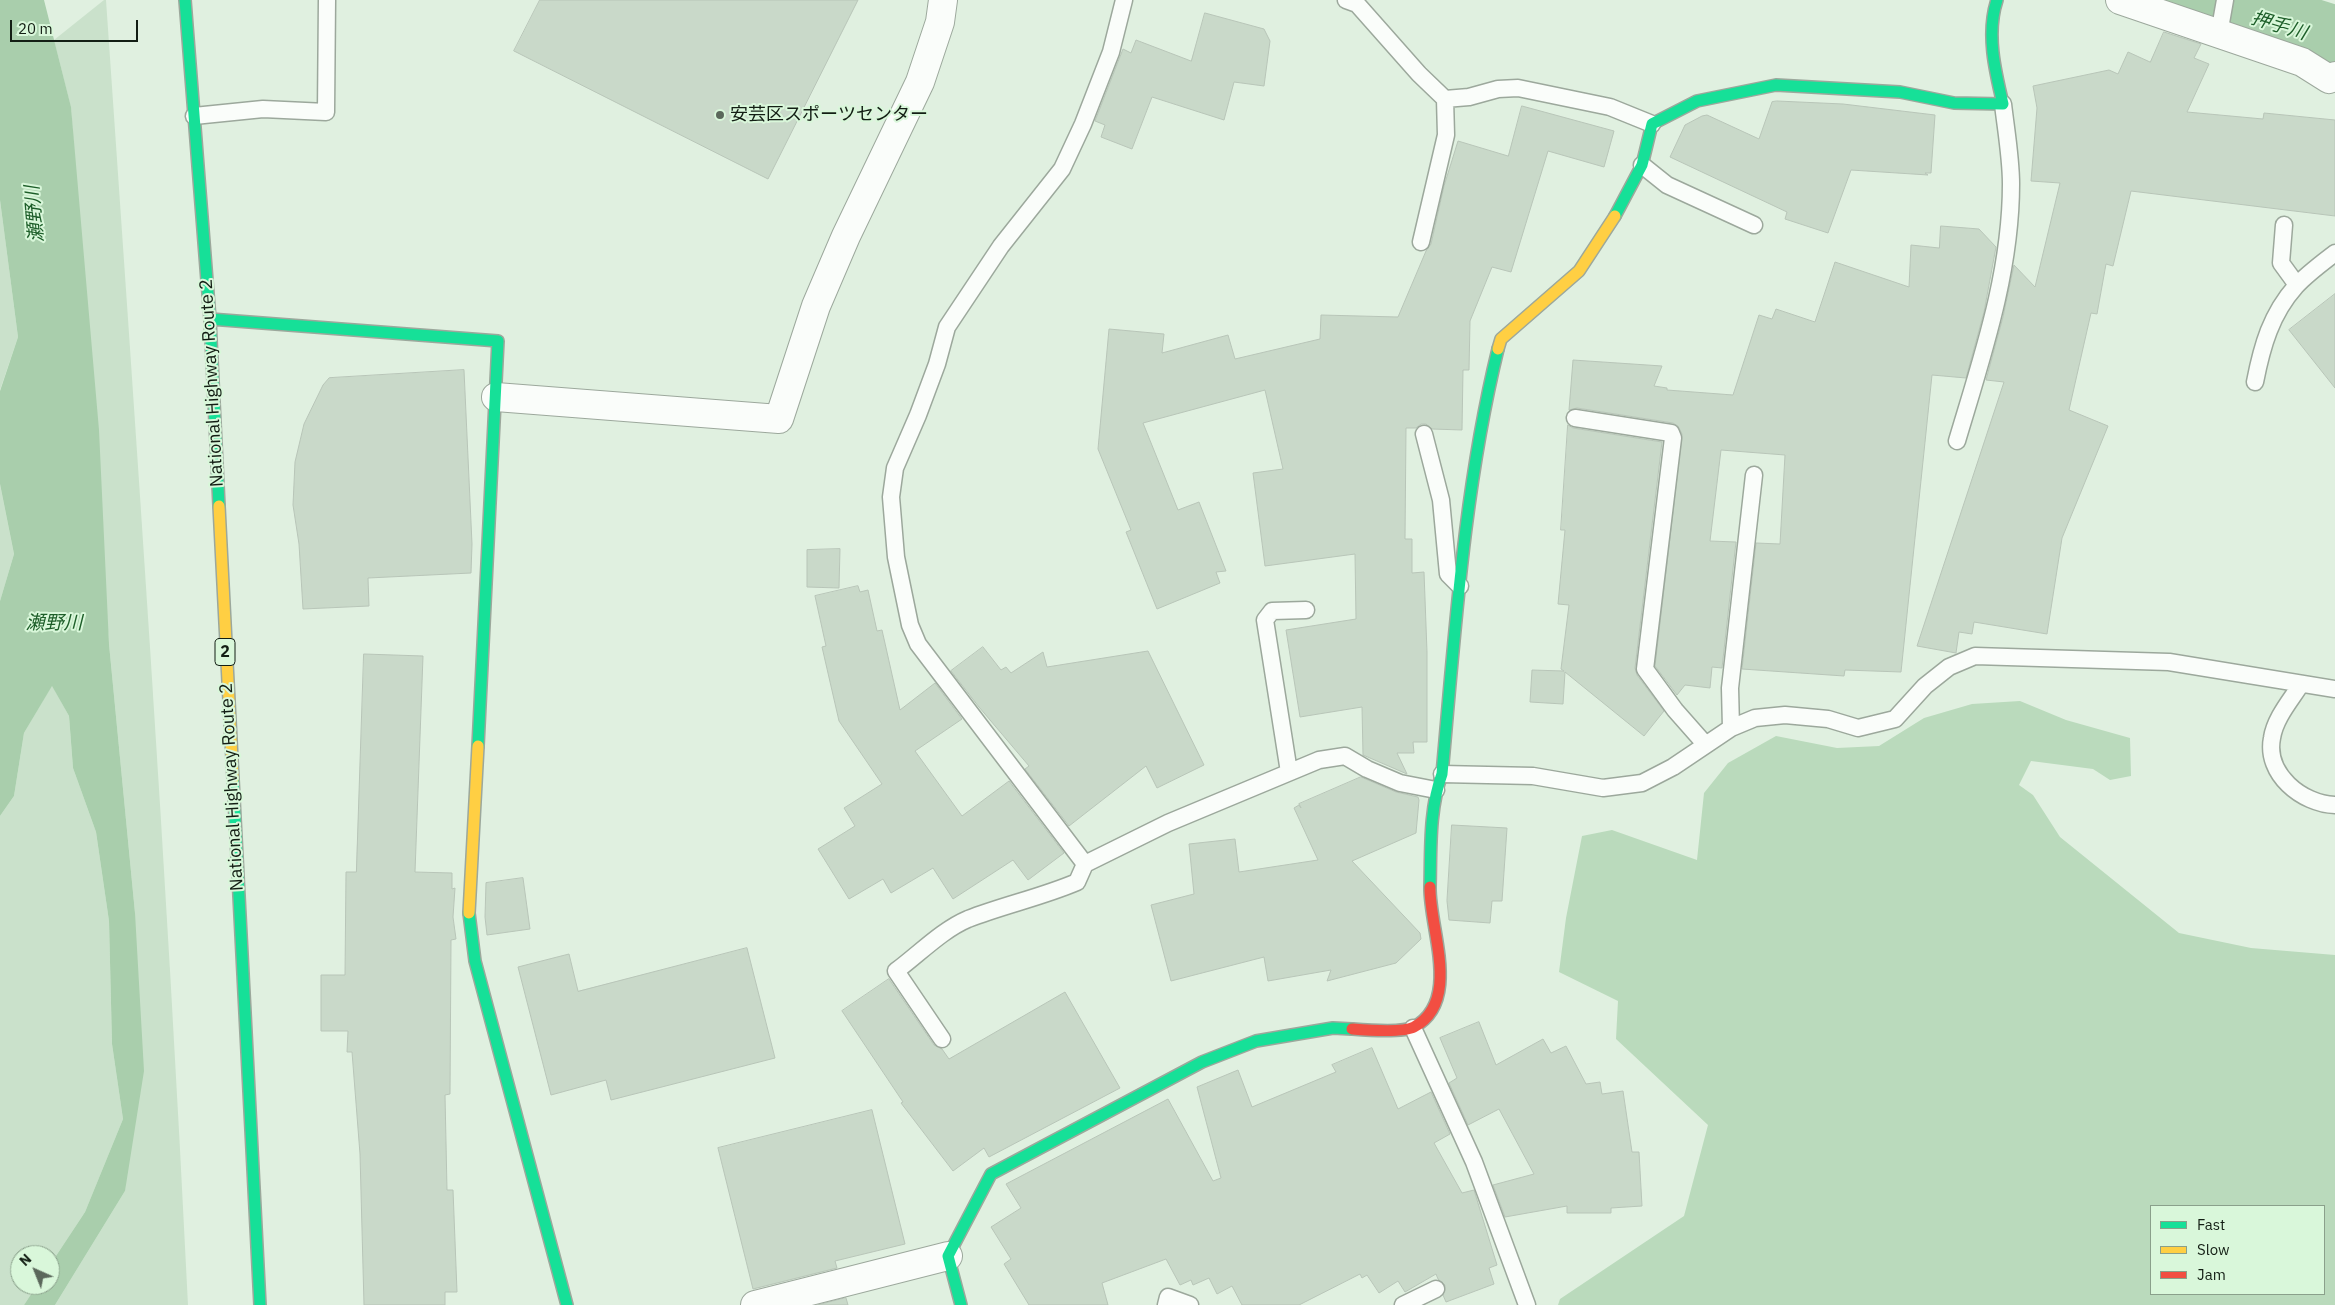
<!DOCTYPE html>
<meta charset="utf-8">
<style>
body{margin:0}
#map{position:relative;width:2335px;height:1305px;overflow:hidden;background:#e0f0e0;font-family:"IBM Plex Sans",sans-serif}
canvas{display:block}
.legend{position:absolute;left:2150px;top:1205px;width:175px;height:90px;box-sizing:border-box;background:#d9f7da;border:1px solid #8aa08b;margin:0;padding:6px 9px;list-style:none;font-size:15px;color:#131e14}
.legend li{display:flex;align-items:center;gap:10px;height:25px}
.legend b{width:25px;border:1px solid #8aa08b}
.north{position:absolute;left:10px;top:1245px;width:50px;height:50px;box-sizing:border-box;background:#d9f7da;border:1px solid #8aa08b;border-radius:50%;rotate:316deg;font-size:14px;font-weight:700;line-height:20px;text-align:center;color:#131e14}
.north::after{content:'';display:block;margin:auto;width:18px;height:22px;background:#5b685b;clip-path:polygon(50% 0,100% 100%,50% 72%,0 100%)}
.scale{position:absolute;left:10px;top:20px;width:128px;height:22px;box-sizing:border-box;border:2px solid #131e14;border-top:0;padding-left:6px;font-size:15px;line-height:18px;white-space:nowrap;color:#131e14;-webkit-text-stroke:4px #d9f7da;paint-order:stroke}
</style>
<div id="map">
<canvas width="2335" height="1305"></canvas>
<ul class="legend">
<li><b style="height:6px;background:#16e098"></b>Fast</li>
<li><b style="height:6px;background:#ffcf43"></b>Slow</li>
<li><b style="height:6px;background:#f24e42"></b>Jam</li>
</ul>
<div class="north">N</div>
<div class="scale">20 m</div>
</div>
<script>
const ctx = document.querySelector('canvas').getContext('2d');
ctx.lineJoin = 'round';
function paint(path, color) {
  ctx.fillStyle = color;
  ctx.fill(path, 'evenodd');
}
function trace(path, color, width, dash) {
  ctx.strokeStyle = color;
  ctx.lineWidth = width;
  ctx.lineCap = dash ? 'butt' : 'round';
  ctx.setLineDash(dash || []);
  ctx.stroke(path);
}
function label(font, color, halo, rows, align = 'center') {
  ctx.font = font + ' "IBM Plex Sans","Noto Sans JP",sans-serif';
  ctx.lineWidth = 4;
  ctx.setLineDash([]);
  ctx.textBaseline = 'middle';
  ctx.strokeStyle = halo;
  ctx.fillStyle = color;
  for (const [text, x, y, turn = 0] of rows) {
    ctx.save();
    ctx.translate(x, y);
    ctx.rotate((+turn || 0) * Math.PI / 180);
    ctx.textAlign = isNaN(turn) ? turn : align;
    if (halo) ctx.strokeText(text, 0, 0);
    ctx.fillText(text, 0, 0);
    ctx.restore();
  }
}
const green = new Path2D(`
 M 104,0 L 106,0 C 136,435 167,870 188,1305 L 55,1305 L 125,1191 L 135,913 L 109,644 L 71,108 L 54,40 Z
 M 0,200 L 18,337 L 0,390 Z
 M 0,484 L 14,554 L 0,601 Z
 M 52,685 L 69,716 L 73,768 L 96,832 L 109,921 L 112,1044 L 123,1119 L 85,1212 L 50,1265 L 50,1255 L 20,1255 L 20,1285 L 37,1285 L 24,1305 L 0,1305 L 0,816 L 14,796 L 24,733 Z`);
const forest = new Path2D(`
 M 2020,701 L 2066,720 L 2130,738 L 2131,776 L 2110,780 L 2093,769 L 2031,761 L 2019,785 L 2033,795 L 2060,837 L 2179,933 L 2251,948 L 2335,955 L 2335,1305 L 1558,1305 L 1560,1299 L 1684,1216 L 1708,1125 L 1616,1039 L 1618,1001 L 1559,972 L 1566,918 L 1582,836 L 1612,830 L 1697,860 L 1704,793 L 1728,763 L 1776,736 L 1837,748 L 1879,746 L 1924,718 L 1972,704 ZM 2151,1206 L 2324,1206 L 2324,1294 L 2151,1294 Z`);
const water = new Path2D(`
 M 0,0 L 44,0 L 71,107 L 99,430 L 109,644 L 135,913 L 144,1071 L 125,1191 L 55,1305 L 24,1305 L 37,1285 L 50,1285 L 50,1265 L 85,1212 L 123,1119 L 112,1044 L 109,921 L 96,832 L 73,768 L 69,716 L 52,686 L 24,733 L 14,796 L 0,816 L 0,601 L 14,554 L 0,484 L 0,391 L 18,337 L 0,200 Z`);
const river = new Path2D(`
 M 2194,0 L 2335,44`);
const building = new Path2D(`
 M 540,0 L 858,0 L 768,179 L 514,51 Z
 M 1205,13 L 1264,29 L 1270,41 L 1264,86 L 1234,82 L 1224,120 L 1152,97 L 1132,149 L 1101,137 L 1105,125 L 1095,121 L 1123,49 L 1131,53 L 1136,40 L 1191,61 Z
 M 2164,32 L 2201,44 L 2194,58 L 2209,64 L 2187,112 L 2263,119 L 2264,113 L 2335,120 L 2335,216 L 2131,191 L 2113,266 L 2106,264 L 2097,314 L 2091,313 L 2069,410 L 2108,426 L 2062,538 L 2047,634 L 1974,622 L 1972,634 L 1959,632 L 1956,653 L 1917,646 L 2004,382 L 1986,380 L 2003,317 L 2014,265 L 2035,287 L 2060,183 L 2031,181 L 2037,108 L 2033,86 L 2109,70 L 2118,74 L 2128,52 L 2150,62 Z
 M 1777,101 L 1843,104 L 1935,115 L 1931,173 L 1925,173 L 1928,175 L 1851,170 L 1828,233 L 1785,219 L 1787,212 L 1670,157 L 1685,125 L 1702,116 L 1707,115 L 1759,139 L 1772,102 Z
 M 1522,106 L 1614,131 L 1604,167 L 1548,151 L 1511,272 L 1492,267 L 1470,321 L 1469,370 L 1463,370 L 1462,430 L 1432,429 L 1426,424 L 1421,424 L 1416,428 L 1406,428 L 1405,539 L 1412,539 L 1412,573 L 1424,572 L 1427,652 L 1427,742 L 1413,742 L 1414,753 L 1397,753 L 1407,774 L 1363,755 L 1362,707 L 1300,717 L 1286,630 L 1356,619 L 1355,554 L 1265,566 L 1253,473 L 1283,469 L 1265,390 L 1143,423 L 1178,510 L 1199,502 L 1226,571 L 1216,572 L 1220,583 L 1157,609 L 1126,532 L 1131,530 L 1098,449 L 1109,329 L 1164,334 L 1162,353 L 1228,335 L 1235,359 L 1320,339 L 1321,315 L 1398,317 L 1426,251 L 1431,244 L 1444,186 L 1458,141 L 1508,156 Z
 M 1941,226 L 1979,229 L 1996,247 L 1984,312 L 1966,378 L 1932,375 L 1901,672 L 1845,670 L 1844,676 L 1742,669 L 1756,543 L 1780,544 L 1785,455 L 1721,450 L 1710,541 L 1736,542 L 1722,668 L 1712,667 L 1710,688 L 1685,685 L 1677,695 L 1655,666 L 1682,434 L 1678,426 L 1673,423 L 1577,408 L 1569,410 L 1573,360 L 1662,366 L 1654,386 L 1667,388 L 1667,390 L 1733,395 L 1759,315 L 1772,319 L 1776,309 L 1815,322 L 1835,262 L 1909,287 L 1911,245 L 1939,248 Z
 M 2335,294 L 2335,388 L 2289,330 Z
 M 464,370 L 472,544 L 471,573 L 368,578 L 369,606 L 303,609 L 299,544 L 293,505 L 295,462 L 304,424 L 323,385 L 329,378 Z
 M 1568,425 L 1573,428 L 1662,442 L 1635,668 L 1637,675 L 1664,711 L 1644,736 L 1565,672 L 1563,704 L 1530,702 L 1532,670 L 1564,671 L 1561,669 L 1569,605 L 1558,604 L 1565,530 L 1561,530 Z
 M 840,549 L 839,588 L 807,587 L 807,550 Z
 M 858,586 L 860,592 L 868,590 L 877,631 L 882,630 L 900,710 L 935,683 L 962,719 L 915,751 L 962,816 L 1009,781 L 1064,853 L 1028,880 L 1013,860 L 953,899 L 933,868 L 891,893 L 883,879 L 849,899 L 818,849 L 855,826 L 844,808 L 882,784 L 839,721 L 822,647 L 826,646 L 815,596 Z
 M 983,647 L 1001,670 L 1006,667 L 1011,673 L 1043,652 L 1047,667 L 1148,651 L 1204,765 L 1157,788 L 1146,766 L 1069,826 L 1025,769 L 1029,766 L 979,707 L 951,671 Z
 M 364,654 L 423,656 L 415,872 L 452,873 L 452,889 L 455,888 L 453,917 L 456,939 L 451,940 L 450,1094 L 445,1095 L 447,1190 L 453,1190 L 457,1292 L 445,1292 L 445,1305 L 364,1305 L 360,1154 L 352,1052 L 347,1052 L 348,1031 L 321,1031 L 321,975 L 345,975 L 346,872 L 356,872 Z
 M 1361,777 L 1396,792 L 1418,797 L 1419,800 L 1416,833 L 1352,861 L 1420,933 L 1421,939 L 1396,963 L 1327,981 L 1331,970 L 1268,981 L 1264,957 L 1171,981 L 1151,905 L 1194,894 L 1189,844 L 1235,839 L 1239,872 L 1318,860 L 1294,808 L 1299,805 L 1301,808 L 1299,804 Z
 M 1452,825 L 1507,828 L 1502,901 L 1492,901 L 1490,923 L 1449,920 L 1447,901 Z
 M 523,878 L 530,929 L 487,935 L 485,917 L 486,883 Z
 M 747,948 L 775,1058 L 611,1100 L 606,1080 L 551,1095 L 518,967 L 569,954 L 578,991 Z
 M 889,979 L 934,1045 L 942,1049 L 949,1059 L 1065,992 L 1120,1088 L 989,1157 L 984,1148 L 953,1171 L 901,1103 L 903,1102 L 842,1011 Z
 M 1479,1022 L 1496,1065 L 1543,1039 L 1551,1053 L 1566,1046 L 1586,1084 L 1600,1082 L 1602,1094 L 1623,1091 L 1632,1152 L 1639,1152 L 1642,1206 L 1611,1208 L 1611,1213 L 1567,1213 L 1567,1206 L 1505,1217 L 1493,1185 L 1534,1174 L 1499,1109 L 1468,1125 L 1449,1083 L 1457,1078 L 1440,1038 Z
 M 1372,1048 L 1398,1109 L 1431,1092 L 1450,1134 L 1434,1143 L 1462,1193 L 1474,1190 L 1497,1265 L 1489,1268 L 1494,1284 L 1446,1302 L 1443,1295 L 1445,1285 L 1438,1279 L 1436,1274 L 1405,1292 L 1398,1281 L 1379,1293 L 1367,1275 L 1362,1278 L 1360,1274 L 1299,1305 L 1242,1305 L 1232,1286 L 1217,1294 L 1209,1278 L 1193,1285 L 1191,1280 L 1180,1285 L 1166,1259 L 1102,1283 L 1108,1305 L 1029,1305 L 1004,1264 L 1011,1259 L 991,1227 L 1021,1208 L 1006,1184 L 1168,1099 L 1213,1181 L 1221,1178 L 1197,1087 L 1238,1070 L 1252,1107 L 1336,1072 L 1332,1065 Z
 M 872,1110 L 905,1244 L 835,1261 L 837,1268 L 753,1289 L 718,1148 Z
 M 846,1298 L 848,1305 L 818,1305 Z`);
const lane = new Path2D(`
 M 1346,0 L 1357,4 L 1419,74 L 1445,99 L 1446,135 L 1421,242
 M 2219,34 L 2225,0
 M 1445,99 L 1469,97 L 1498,89 L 1518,88 L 1610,107 L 1652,124
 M 194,116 L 263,109 L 326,112 L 327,0
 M 1642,165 L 1667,185 L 1754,225
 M 2284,225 L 2281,263 L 2297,285
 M 2255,382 C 2262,346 2271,314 2296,286 C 2307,274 2322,263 2335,253
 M 1575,418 L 1671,433 L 1673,438 L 1645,669 L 1675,710 L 1705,744
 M 1424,434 L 1441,500 L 1448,574 L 1460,586
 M 1957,441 C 1982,357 2011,273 2011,184 C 2011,158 2006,130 2003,104
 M 2301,684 C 2291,700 2275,718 2272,738 C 2265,774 2302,804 2335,805
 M 1731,728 L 1730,688 L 1754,475
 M 1289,772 L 1265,620 L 1272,611 L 1306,610
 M 1442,774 L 1533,776 L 1603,788 L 1642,783 L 1673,767 L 1731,728 L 1755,718 L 1785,715 L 1828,719 L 1858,728 L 1895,719 L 1925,686 L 1949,667 L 1975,656 L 2169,662 L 2335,689
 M 1085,864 L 918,644 L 910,625 L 896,557 L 891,497 L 895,468 L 918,415 L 937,364 L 947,327 L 1001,246 L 1062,169 L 1083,124 L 1111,52 L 1124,0
 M 1413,1028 L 1474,1162 L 1527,1305
 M 942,1039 L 896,971 C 919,954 942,930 968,919 C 1004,905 1042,897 1077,882 L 1085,864 L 1168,823 L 1319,760 L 1345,756 L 1367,769 L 1400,783 L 1436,790
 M 1166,1305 L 1168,1297 L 1190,1305
 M 1403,1305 L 1436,1289`);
const street = new Path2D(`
 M 2120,0 L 2302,62 L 2329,79 L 2335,76
 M 496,397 L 779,419 L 816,306 L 846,236 L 920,82 L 940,22 L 943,0
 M 755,1305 L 948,1256`);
const fast = new Path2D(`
 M 185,0 L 210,319 L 219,506
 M 1615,216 L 1642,165 L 1652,124 L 1697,101 L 1776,85 L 1900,92 L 1954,103 L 2003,104 C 1995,71 1986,33 1997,0
 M 210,319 L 498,341 L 478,746
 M 233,779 L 260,1305
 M 1430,887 C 1431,850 1429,809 1442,774 C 1455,632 1464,488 1498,349
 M 469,913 L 475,961 L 567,1305
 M 961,1305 L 948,1256 L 991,1174 L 1202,1062 L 1256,1041 L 1333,1028 L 1352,1029`);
const slow = new Path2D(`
 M 1498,349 L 1501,339 L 1579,271 L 1615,216
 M 219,506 L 233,779
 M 469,913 L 478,746`);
const jam = new Path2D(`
 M 1352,1029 C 1365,1030 1403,1033 1414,1027 C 1462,1001 1429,928 1430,887`);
const markers = [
 [720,115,5,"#5b685b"]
];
const shields = [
 [225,652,20]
];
const shieldNames = [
 ["2",225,652]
];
const poiNames = [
 ["安芸区スポーツセンター",730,115]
];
const streetNames = [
 ["National Highway Route 2",212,383,-93],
 ["National Highway Route 2",232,787,-93]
];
const waterNames = [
 ["押手川",2279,26,17],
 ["瀬野川",35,214,-95],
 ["瀬野川",54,624]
];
paint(green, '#cae1cb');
paint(forest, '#badabc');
paint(water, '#a9ceac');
trace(river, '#a9ceac', 76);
paint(building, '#c9d9c9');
trace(building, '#b8c5b8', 1);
trace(lane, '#9ca89c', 19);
trace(street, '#9ca89c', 30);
trace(fast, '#9ca89c', 14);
trace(slow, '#9ca89c', 14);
trace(jam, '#9ca89c', 14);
trace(lane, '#fafdfa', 16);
trace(street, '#fafdfa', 28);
trace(fast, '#16e098', 11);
trace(slow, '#ffcf43', 11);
trace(jam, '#f24e42', 11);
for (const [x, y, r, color] of markers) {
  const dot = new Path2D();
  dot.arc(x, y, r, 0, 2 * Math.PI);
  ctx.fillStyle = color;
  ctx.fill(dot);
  trace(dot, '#d9f7da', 2);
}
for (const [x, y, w] of shields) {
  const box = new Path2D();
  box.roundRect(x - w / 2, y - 13.5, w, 27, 4);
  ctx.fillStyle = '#d9f7da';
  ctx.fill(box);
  trace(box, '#131e14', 1);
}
label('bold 16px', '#131e14', null, shieldNames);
label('18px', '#131e14', '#d9f7da', poiNames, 'left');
label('18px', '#131e14', '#d9f7da', streetNames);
label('italic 19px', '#1d5e29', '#d9f7da', waterNames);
</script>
